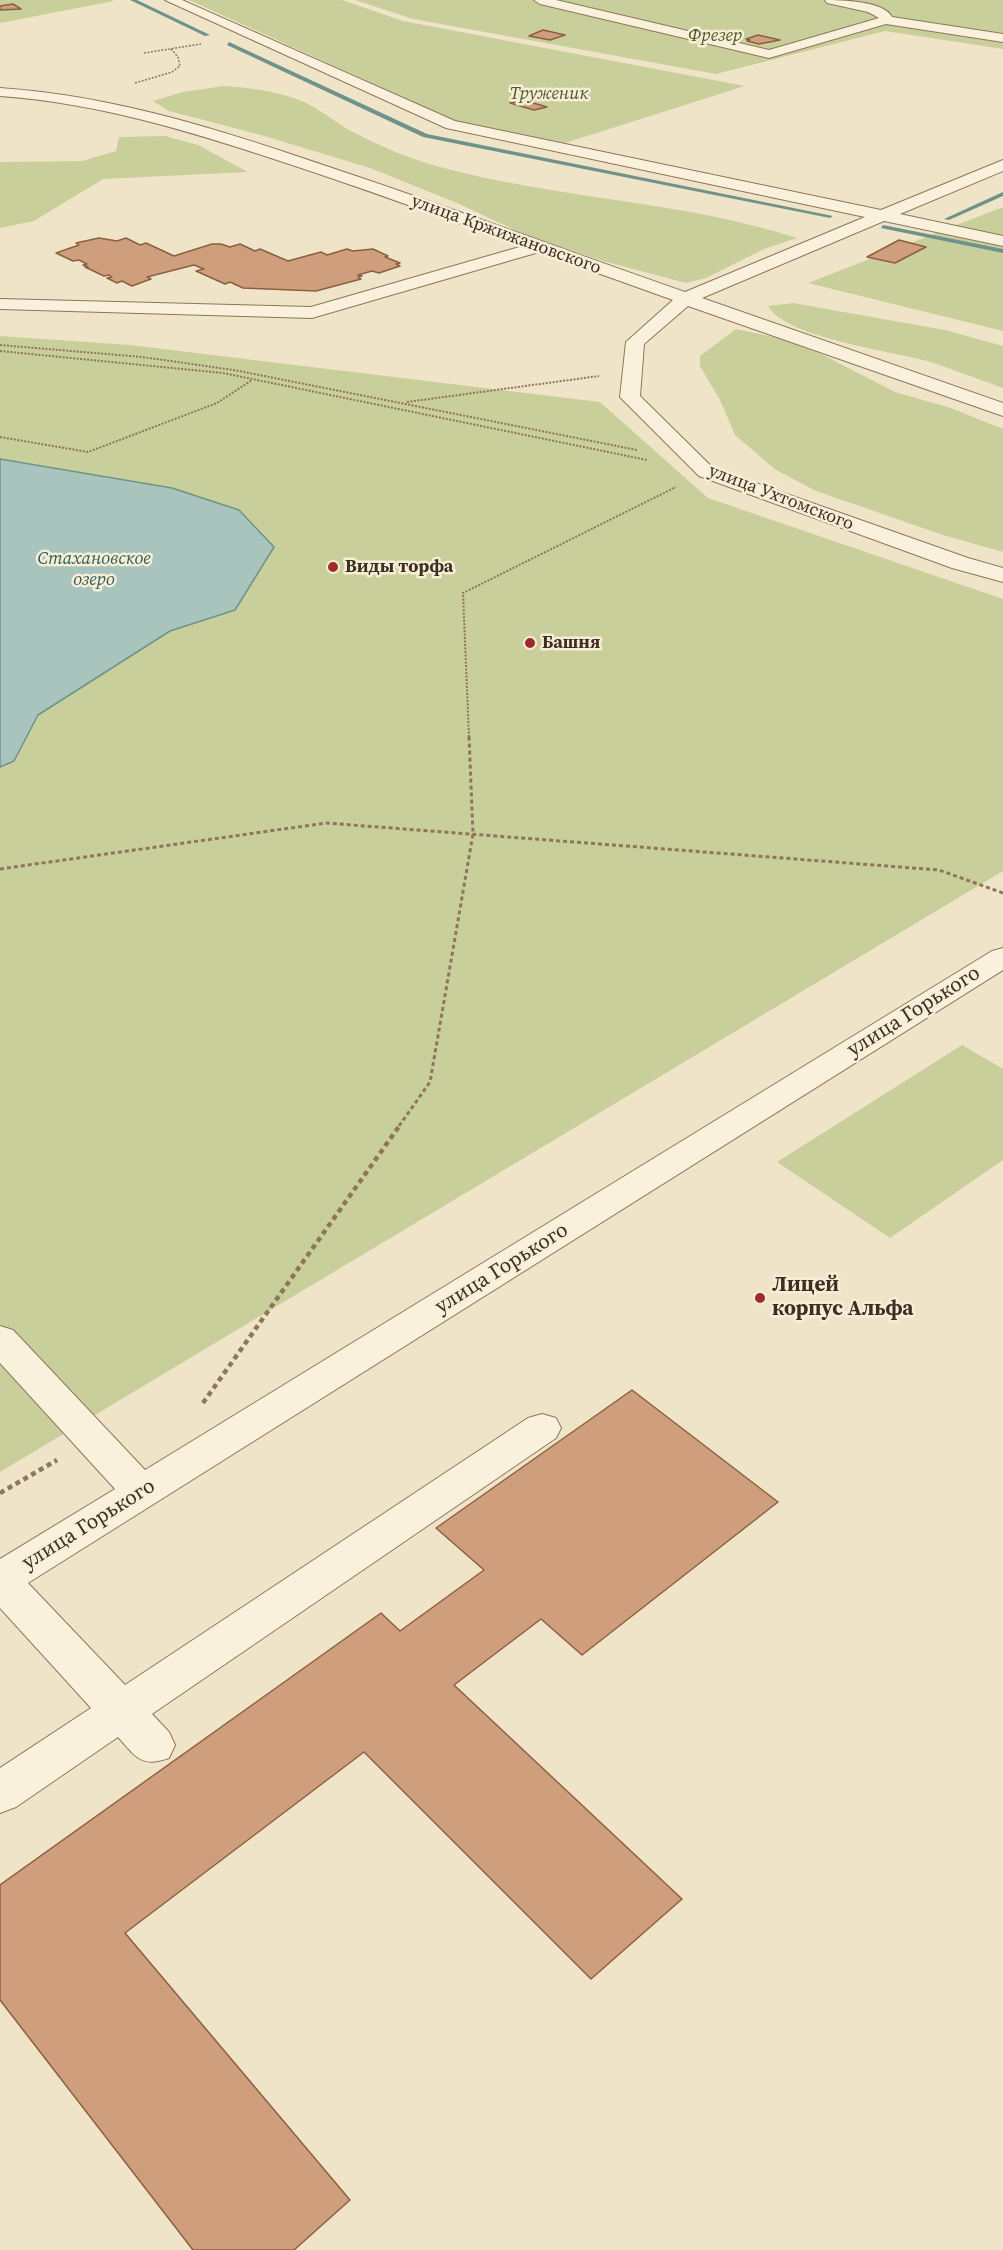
<!DOCTYPE html>
<meta charset="utf-8">
<style>
body{margin:0}
canvas{display:block;background:#f0e4c8}
</style>
<canvas width="1003" height="2250"></canvas>
<script>
const ctx = document.querySelector('canvas').getContext('2d');
ctx.lineJoin = 'round';
function paint(path, color) {
  ctx.fillStyle = color;
  ctx.fill(path, 'evenodd');
}
function trace(path, color, width, dash) {
  ctx.strokeStyle = color;
  ctx.lineWidth = width;
  ctx.lineCap = dash ? 'butt' : 'round';
  ctx.setLineDash(dash || []);
  ctx.stroke(path);
}
function label(font, color, halo, rows, align = 'center') {
  ctx.font = font + ' "Source Serif 4",serif';
  ctx.lineWidth = 5;
  ctx.setLineDash([]);
  ctx.textBaseline = 'middle';
  ctx.strokeStyle = halo;
  ctx.fillStyle = color;
  for (const [text, x, y, turn = 0] of rows) {
    ctx.save();
    ctx.translate(x, y);
    ctx.rotate((+turn || 0) * Math.PI / 180);
    ctx.textAlign = isNaN(turn) ? turn : align;
    if (halo) ctx.strokeText(text, 0, 0);
    ctx.fillText(text, 0, 0);
    ctx.restore();
  }
}
const green = new Path2D(`
 M 0,0 L 112,0 L 114,1 L 0,23 Z
 M 189,0 L 342,0 L 403,21 L 745,86 L 565,143 L 458,122 Z
 M 355,0 L 1003,0 L 1003,49 L 885,31 L 716,74 L 413,19 Z
 M 224,86 C 251,88 279,91 304,102 C 320,109 335,122 351,131 C 380,146 412,160 444,168 C 559,199 683,201 797,238 L 764,249 L 706,278 L 686,283 L 603,261 L 530,237 L 457,203 L 370,168 L 261,135 L 169,111 L 153,101 L 183,92 Z
 M 165,136 L 198,145 L 248,172 L 103,179 L 34,221 L 0,228 L 0,162 L 82,161 L 116,151 L 119,137 Z
 M 1003,207 L 1003,331 L 808,283 Z
 M 793,303 L 945,330 L 1003,346 L 1003,388 C 980,380 957,371 934,363 C 895,351 787,339 768,306 Z
 M 736,329 L 783,339 L 823,355 L 895,392 L 951,408 L 1003,429 L 1003,552 L 943,535 L 816,491 L 776,470 L 735,435 L 720,400 L 700,366 L 700,356 Z
 M 0,336 L 130,345 L 600,402 L 708,498 L 1003,599 L 1003,871 L 0,1472 Z
 M 962,1045 L 1003,1069 L 1003,1160 L 890,1238 L 777,1162 Z`);
const water = new Path2D(`
 M 0,459 L 172,488 L 239,510 L 274,547 L 235,610 L 170,631 L 38,715 L 14,761 L 0,767 Z`);
const stream = new Path2D(`
 M 130,0 L 137,0 L 210,35 L 205,36 Z
 M 229,42 L 427,134 L 833,216 L 830,218 L 423,137 L 227,45 Z
 M 1003,192 L 1003,196 L 949,220 L 944,219 Z
 M 883,225 L 1003,249 L 1003,253 L 881,228 Z`);
const building = new Path2D(`
 M 13,4 L 21,9 L 0,10 L 0,6 Z
 M 543,30 L 565,35 L 550,40 L 529,36 Z
 M 758,35 L 780,40 L 759,44 L 747,41 L 750,40 L 746,39 Z
 M 523,100 L 547,107 L 534,110 L 510,103 Z
 M 99,238 L 117,241 L 126,238 L 140,245 L 146,243 L 174,256 L 212,244 L 221,244 L 230,247 L 240,244 L 255,251 L 260,249 L 288,261 L 321,252 L 327,255 L 347,249 L 353,251 L 373,249 L 388,256 L 385,257 L 400,263 L 396,264 L 400,266 L 379,273 L 372,271 L 358,275 L 362,276 L 358,277 L 361,279 L 316,291 L 243,288 L 230,282 L 225,284 L 196,271 L 204,269 L 194,265 L 147,277 L 151,279 L 132,286 L 122,281 L 117,283 L 107,278 L 112,277 L 109,275 L 104,276 L 85,267 L 88,267 L 83,265 L 87,264 L 79,260 L 73,261 L 56,253 L 79,245 L 76,243 Z
 M 899,240 L 926,247 L 895,263 L 867,257 Z
 M 632,1390 L 778,1502 L 582,1655 L 541,1619 L 454,1685 L 682,1899 L 591,1979 L 364,1752 L 125,1933 L 350,2200 L 294,2250 L 193,2250 L 0,2000 L 0,1885 L 381,1613 L 400,1631 L 484,1570 L 436,1528 Z`);
const pathFar3 = new Path2D(`
 M 144,53 L 201,44
 M 135,83 L 172,72 L 180,66 L 178,57 L 171,49`);
const pathFar2 = new Path2D(`
 M 0,345 L 142,357 L 234,370 L 637,450
 M 0,351 L 223,373 L 647,460
 M 407,402 L 599,376
 M 0,437 L 88,452 L 217,403 L 252,380
 M 469,737 L 463,593 L 676,487`);
const pathFar1 = new Path2D(`
 M 0,869 L 326,823 L 939,870 L 1003,893
 M 399,1126 L 430,1082 L 473,834 L 469,736`);
const path = new Path2D(`
 M 203,1403 L 400,1125
 M 0,1493 L 57,1460`);
const minor = new Path2D(`
 M 165,0 L 182,0 L 455,121 L 881,210 L 1003,160 L 1003,171 L 900,214 L 1003,236 L 1003,246 L 884,221 L 702,298 L 1003,403 L 1003,416 L 688,306 L 644,344 L 640,396 L 713,468 L 968,558 L 1003,568 L 1003,582 L 952,568 L 699,476 L 620,397 L 626,342 L 673,300 L 539,252 L 312,318 L 0,309 L 0,299 L 311,307 L 523,246 C 443,218 363,188 283,162 C 189,131 98,103 0,96 L 0,88 C 118,96 227,132 338,170 C 455,209 570,252 685,292 L 865,217 L 446,128 Z
 M 534,0 L 556,0 L 769,50 L 879,18 L 868,12 L 827,3 L 825,0 C 841,0 884,1 892,17 L 1003,34 L 1003,42 L 886,24 L 769,58 L 540,4 Z
 M 1003,948 L 1003,970 L 28,1583 L 125,1685 L 528,1418 L 542,1414 L 556,1418 L 561,1428 L 556,1438 L 152,1714 L 169,1732 L 175,1745 L 169,1758 C 141,1768 136,1757 118,1737 L 16,1807 L 0,1813 L 0,1768 L 91,1708 L 0,1608 L 0,1559 L 115,1489 L 0,1363 L 0,1326 L 13,1330 L 145,1470 L 992,951 Z`);
const markers = [
 [333,567,6,"#9e2a2b"],
 [530,643,6,"#9e2a2b"],
 [760,1298,6,"#9e2a2b"]
];
const farParknames = [
 ["Фрезер",715,36],
 ["Труженик",549,94]
];
const farStreetnames = [
 ["улица Кржижановского",506,235,20],
 ["улица Ухтомского",781,498,21]
];
const farWaternames = [
 ["Стахановское",94,559],
 ["озеро",94,580]
];
const farPoinames = [
 ["Виды торфа",345,567],
 ["Башня",542,643]
];
const streetNames = [
 ["улица Горького",914,1012,-32],
 ["улица Горького",502,1269,-32],
 ["улица Горького",89,1525,-32]
];
const poiNames = [
 ["Лицей",772,1286],
 ["корпус Альфа",772,1310]
];
paint(green, '#c9cf9b');
paint(water, '#a9c4bc');
trace(water, '#6f938a', 1.5);
paint(stream, '#6f938a');
paint(building, '#cf9f7d');
trace(building, '#8d5f41', 1.5);
trace(minor, '#8d765c', 2);
trace(pathFar3, '#8d765c', 1.5, [2, 1.5]);
trace(pathFar2, '#8d765c', 2, [2, 1.5]);
trace(pathFar1, '#8d765c', 3, [4, 3]);
trace(path, '#8d765c', 4.5, [5, 4]);
paint(minor, '#faf1dc');
for (const [x, y, r, color] of markers) {
  const dot = new Path2D();
  dot.arc(x, y, r, 0, 2 * Math.PI);
  ctx.fillStyle = color;
  ctx.fill(dot);
  trace(dot, '#f7eed8', 2);
}
label('italic 18px', '#4d5a26', '#f7eed8', farParknames);
label('18px', '#3d2e20', '#f7eed8', farStreetnames);
label('italic 18px', '#2f5d5a', '#f7eed8', farWaternames);
label('bold 18px', '#3d2e20', '#f7eed8', farPoinames, 'left');
label('21px', '#3d2e20', '#f7eed8', streetNames);
label('bold 21px', '#3d2e20', '#f7eed8', poiNames, 'left');
</script>
